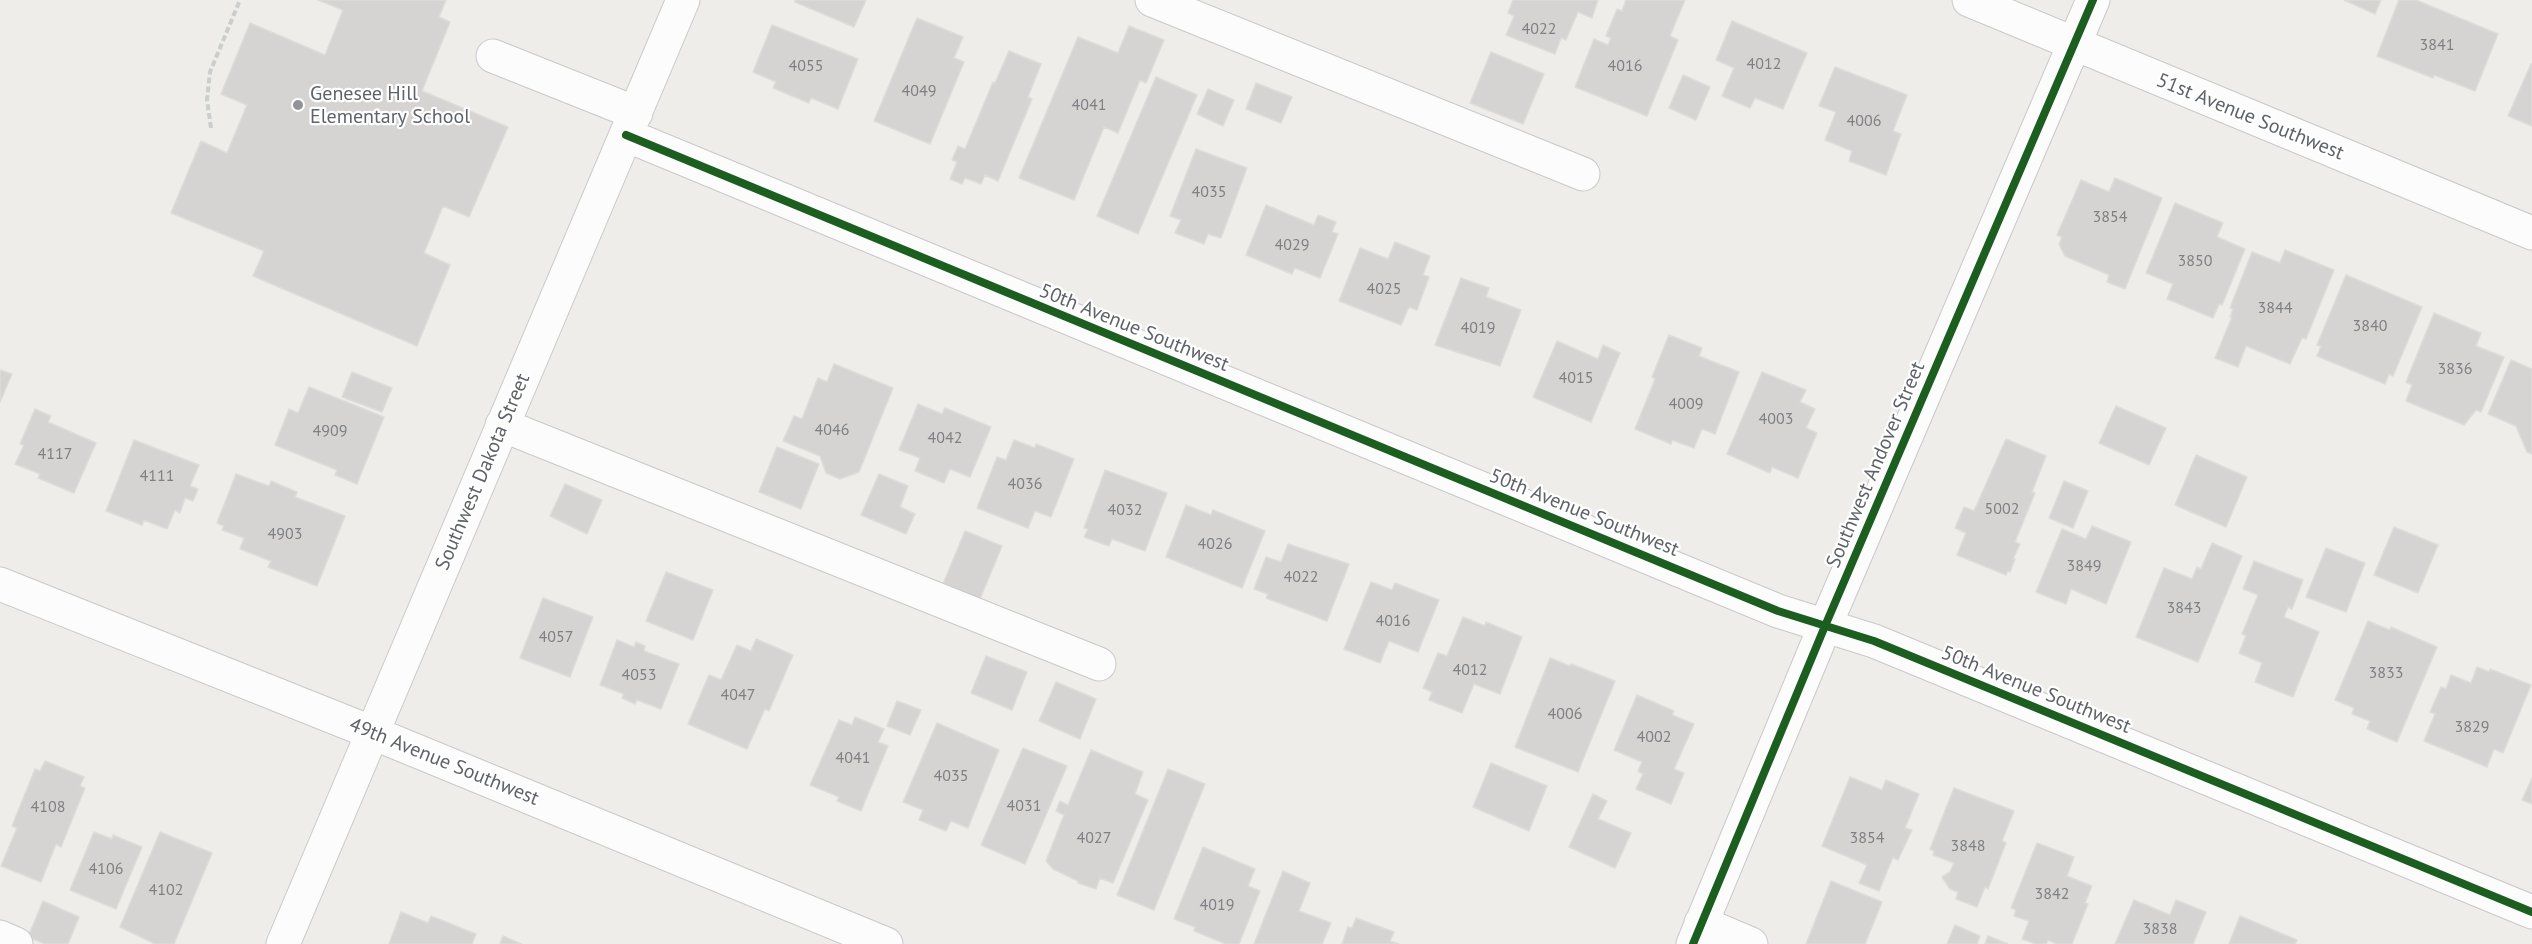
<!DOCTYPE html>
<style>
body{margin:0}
canvas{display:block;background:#efedea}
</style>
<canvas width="2532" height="944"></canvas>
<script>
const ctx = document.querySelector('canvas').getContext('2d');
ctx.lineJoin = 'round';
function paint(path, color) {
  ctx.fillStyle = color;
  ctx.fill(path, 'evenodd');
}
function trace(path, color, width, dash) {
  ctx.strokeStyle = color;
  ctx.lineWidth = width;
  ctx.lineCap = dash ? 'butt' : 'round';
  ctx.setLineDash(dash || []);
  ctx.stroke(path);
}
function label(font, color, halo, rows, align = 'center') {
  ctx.font = font + ' "PT Sans",sans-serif';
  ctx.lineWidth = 4.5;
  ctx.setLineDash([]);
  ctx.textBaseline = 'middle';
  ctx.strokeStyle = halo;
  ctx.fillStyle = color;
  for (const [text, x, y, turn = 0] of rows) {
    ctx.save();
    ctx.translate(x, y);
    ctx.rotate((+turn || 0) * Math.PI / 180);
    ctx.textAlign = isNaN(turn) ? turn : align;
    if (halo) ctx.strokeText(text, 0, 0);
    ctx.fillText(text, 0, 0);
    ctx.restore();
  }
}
const building = new Path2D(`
 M 318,0 L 446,0 L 439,17 L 450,22 L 422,91 L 508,127 L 469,217 L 443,206 L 424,253 L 450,265 L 417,346 L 253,276 L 264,251 L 171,213 L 201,141 L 227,153 L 247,105 L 221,94 L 250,23 L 325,55 L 343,10 Z
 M 795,0 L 866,0 L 854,27 L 795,2 Z
 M 1513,0 L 1598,0 L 1592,18 L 1578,12 L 1566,40 L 1561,38 L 1555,54 L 1506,35 L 1514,16 L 1508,13 Z
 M 1626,0 L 1685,0 L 1670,36 L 1678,40 L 1647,116 L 1575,87 L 1594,39 L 1608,45 L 1611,38 L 1606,36 L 1617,9 L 1622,11 Z
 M 2344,0 L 2381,0 L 2375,14 Z
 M 2399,0 L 2416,0 L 2498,34 L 2475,91 L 2434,75 L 2433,78 L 2377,56 Z
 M 917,18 L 963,37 L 954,58 L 964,62 L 930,144 L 874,121 Z
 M 1732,21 L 1807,53 L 1783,109 L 1755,98 L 1750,108 L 1722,96 L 1734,68 L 1716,60 Z
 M 772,25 L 858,59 L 838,109 L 811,98 L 809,103 L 773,88 L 776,82 L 753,72 Z
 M 1129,26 L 1164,40 L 1146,83 L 1140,80 L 1118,133 L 1104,127 L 1074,200 L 1019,178 L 1078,37 L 1118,53 Z
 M 1009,51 L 1041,64 L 1028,97 L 1032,99 L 998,181 L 985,175 L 981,184 L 965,178 L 962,184 L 950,179 L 957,162 L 952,160 L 958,146 L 965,149 L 993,82 L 995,83 Z
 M 1491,52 L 1544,74 L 1523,124 L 1470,103 Z
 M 2531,64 L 2532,64 L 2532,126 L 2508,116 Z
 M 1835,67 L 1907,95 L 1893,131 L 1901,134 L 1886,175 L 1849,161 L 1852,151 L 1825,140 L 1836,112 L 1819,106 Z
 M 1683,75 L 1710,87 L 1696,120 L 1669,108 Z
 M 1156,77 L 1197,95 L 1138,234 L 1097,216 Z
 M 1256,83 L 1292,97 L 1281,123 L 1246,109 Z
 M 1208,89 L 1234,100 L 1223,126 L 1197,114 Z
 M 1196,149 L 1247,168 L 1221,238 L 1208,234 L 1204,244 L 1175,233 L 1181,220 L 1170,216 Z
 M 2115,178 L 2162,198 L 2125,289 L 2107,282 L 2109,275 L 2065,256 L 2059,244 L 2062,237 L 2057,235 L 2081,180 L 2109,192 Z
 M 2175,203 L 2223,223 L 2217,237 L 2245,249 L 2222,305 L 2219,304 L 2213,318 L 2167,299 L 2173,284 L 2146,273 Z
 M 1266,205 L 1314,225 L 1318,215 L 1336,222 L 1332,232 L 1338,234 L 1320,278 L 1295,268 L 1292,274 L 1246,255 Z
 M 1395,242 L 1430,256 L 1423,275 L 1429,277 L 1417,310 L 1409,307 L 1401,325 L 1339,301 L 1360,248 L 1388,259 Z
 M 2285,250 L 2334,270 L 2306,339 L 2302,338 L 2290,364 L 2246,346 L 2238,367 L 2215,358 L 2232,317 L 2230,317 L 2233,309 L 2230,308 L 2252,252 L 2280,263 Z
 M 2346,275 L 2422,307 L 2393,376 L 2389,374 L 2385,384 L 2317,356 L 2321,346 L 2317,345 Z
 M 1461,278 L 1489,288 L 1486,297 L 1521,310 L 1500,366 L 1435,345 Z
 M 2434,313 L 2481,333 L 2476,346 L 2504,357 L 2481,412 L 2476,410 L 2464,425 L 2406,401 L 2412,385 L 2406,382 Z
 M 1669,335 L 1702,348 L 1699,356 L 1739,372 L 1715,434 L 1702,429 L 1694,448 L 1672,440 L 1671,444 L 1635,429 L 1655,379 L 1652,377 Z
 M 1557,341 L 1598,359 L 1603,345 L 1620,353 L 1591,422 L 1533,397 Z
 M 2511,360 L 2532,369 L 2532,454 L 2527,452 L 2516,426 L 2488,414 Z
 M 834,364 L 893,388 L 859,472 L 840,479 L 826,473 L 820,456 L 783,441 L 794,416 L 802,419 L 818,378 L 827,382 Z
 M 0,370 L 12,374 L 0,402 Z
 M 352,372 L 392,388 L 382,412 L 342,397 Z
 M 1762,372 L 1806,390 L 1800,402 L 1815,409 L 1806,428 L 1817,433 L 1798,478 L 1772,467 L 1770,473 L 1727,454 Z
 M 309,387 L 384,417 L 357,484 L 335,475 L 337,470 L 275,445 L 289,409 L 298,413 Z
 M 918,404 L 942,414 L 945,408 L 991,427 L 970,477 L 950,469 L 944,483 L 915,471 L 920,458 L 899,450 Z
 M 2116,406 L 2166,428 L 2149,465 L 2099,443 Z
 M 35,409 L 51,416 L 48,422 L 96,443 L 74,493 L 38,478 L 40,474 L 15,464 L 24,445 L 20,444 Z
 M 2006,439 L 2046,456 L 2032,492 L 2035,493 L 2015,542 L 2020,544 L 2013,559 L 2015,559 L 2010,572 L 2008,571 L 2006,575 L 1957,555 L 1966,533 L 1955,528 L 1964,507 L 1974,511 Z
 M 134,440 L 199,465 L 190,486 L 198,489 L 193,501 L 185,498 L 180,513 L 175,510 L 167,529 L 144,520 L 142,525 L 106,511 Z
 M 1014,440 L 1035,448 L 1036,444 L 1074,459 L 1051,517 L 1035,511 L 1028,528 L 977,508 L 997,457 L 1006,460 Z
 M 777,447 L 819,464 L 801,509 L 759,492 Z
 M 2196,455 L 2247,477 L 2226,527 L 2175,505 Z
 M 1105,470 L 1167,493 L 1145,551 L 1112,539 L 1109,546 L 1084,537 L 1088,529 L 1084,528 Z
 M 236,474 L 269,486 L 271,481 L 297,492 L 295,497 L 345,516 L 317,586 L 268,567 L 271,561 L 240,549 L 244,538 L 222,530 L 224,526 L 217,523 Z
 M 879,474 L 908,486 L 900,507 L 915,514 L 906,534 L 861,515 Z
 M 2064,481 L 2088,491 L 2073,528 L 2049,518 Z
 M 565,484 L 602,500 L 587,534 L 550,516 Z
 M 1186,505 L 1211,515 L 1213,510 L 1265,531 L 1242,588 L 1166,557 Z
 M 2092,526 L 2131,542 L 2106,604 L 2071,589 L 2066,604 L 2036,592 L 2062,529 L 2086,539 Z
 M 2394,527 L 2438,545 L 2418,593 L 2374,575 Z
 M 965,531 L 1002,546 L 980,599 L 943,584 Z
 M 2212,543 L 2242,556 L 2198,662 L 2136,637 L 2164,568 L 2192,579 L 2197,567 L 2201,569 Z
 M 1288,544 L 1349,564 L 1327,621 L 1266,598 L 1268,594 L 1254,589 L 1266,557 L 1281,562 Z
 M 2326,548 L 2365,563 L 2346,612 L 2306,597 Z
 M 2254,561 L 2303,580 L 2292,609 L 2288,607 L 2284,617 L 2319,632 L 2293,697 L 2255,682 L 2262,663 L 2239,653 L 2246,636 L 2242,634 L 2258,595 L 2243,589 Z
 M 666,572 L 713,590 L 693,640 L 646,621 Z
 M 1371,582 L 1392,590 L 1395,583 L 1439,600 L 1418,652 L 1389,641 L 1380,663 L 1344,649 Z
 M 543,598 L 593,617 L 570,677 L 520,658 Z
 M 1463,617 L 1485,626 L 1486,622 L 1522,637 L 1500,694 L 1474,684 L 1462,713 L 1429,700 L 1432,692 L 1423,688 L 1438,653 L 1447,656 Z
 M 2368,621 L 2390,630 L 2391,627 L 2437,647 L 2397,742 L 2367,729 L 2370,721 L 2352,714 L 2354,708 L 2335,700 Z
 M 756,639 L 793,655 L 769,711 L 765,709 L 747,749 L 688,724 L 709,675 L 721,680 L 737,645 L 751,651 Z
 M 617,640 L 634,647 L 636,642 L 645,646 L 644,651 L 679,664 L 661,709 L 637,700 L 635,704 L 622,698 L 624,694 L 600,685 Z
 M 986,656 L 1027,672 L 1012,710 L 971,693 Z
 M 1550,658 L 1570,666 L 1571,664 L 1615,681 L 1578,772 L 1515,747 Z
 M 2477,667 L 2489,672 L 2490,669 L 2531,685 L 2503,753 L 2494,749 L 2487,767 L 2424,741 L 2435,714 L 2430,712 L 2441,687 L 2446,689 L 2451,675 L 2471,683 Z
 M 1056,682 L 1096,699 L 1080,739 L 1039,721 Z
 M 1637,695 L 1674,711 L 1672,715 L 1694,724 L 1674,769 L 1684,773 L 1671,804 L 1636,789 L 1643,774 L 1638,771 L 1642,762 L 1614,750 Z
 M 897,701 L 921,710 L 910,735 L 887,726 Z
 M 855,717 L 884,729 L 878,742 L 888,746 L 861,811 L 837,801 L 839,797 L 810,785 L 839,720 L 852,725 Z
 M 937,723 L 999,750 L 968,828 L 951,821 L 946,831 L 919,820 L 923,810 L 903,802 Z
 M 1023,748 L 1067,766 L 1025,864 L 981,845 Z
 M 1091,750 L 1143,772 L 1135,794 L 1148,800 L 1113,883 L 1100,878 L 1096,889 L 1078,883 L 1078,881 L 1053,869 L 1046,861 L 1064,815 L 1056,811 L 1060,801 L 1068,805 Z
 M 45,761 L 84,777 L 80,786 L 85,788 L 61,847 L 56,844 L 41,882 L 1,866 L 17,828 L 12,826 L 35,769 L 40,771 Z
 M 1491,763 L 1547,786 L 1529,831 L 1473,807 Z
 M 1168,769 L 1205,784 L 1154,910 L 1117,895 Z
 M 1850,777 L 1882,790 L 1886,780 L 1919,794 L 1905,828 L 1912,830 L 1898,860 L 1893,857 L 1879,891 L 1859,883 L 1867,865 L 1822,846 Z
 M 2532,778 L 2532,804 L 2522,800 Z
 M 1954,788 L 2014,811 L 2002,841 L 2006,843 L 1988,889 L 1985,887 L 1977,907 L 1956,899 L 1958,892 L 1950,889 L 1942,877 L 1950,872 L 1954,863 L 1933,855 L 1934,851 L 1930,849 Z
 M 1593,794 L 1607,801 L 1598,819 L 1631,833 L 1615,868 L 1569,847 Z
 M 94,832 L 112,839 L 113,835 L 142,847 L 116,909 L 70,890 Z
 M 160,832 L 212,853 L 174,944 L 155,944 L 120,927 Z
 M 2037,843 L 2074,857 L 2067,876 L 2092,886 L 2085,903 L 2088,904 L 2072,944 L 2057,944 L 2048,940 L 2046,944 L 2036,944 L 2022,939 L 2029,921 L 2014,916 L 2016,910 L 2011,908 Z
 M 1203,847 L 1255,869 L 1248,886 L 1260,891 L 1239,944 L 1226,944 L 1194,931 L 1195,927 L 1174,919 Z
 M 1283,871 L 1310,883 L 1299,911 L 1331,923 L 1322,944 L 1254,944 Z
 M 1831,881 L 1882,902 L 1865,944 L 1806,944 Z
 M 2134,900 L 2170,915 L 2176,900 L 2206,912 L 2193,944 L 2115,944 Z
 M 43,901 L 79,917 L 68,944 L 45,944 L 28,937 Z
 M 401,912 L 428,923 L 431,916 L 476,934 L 472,944 L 389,944 Z
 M 2240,916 L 2297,940 L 2295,944 L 2229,944 Z
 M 1356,918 L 1394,932 L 1390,941 L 1399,944 L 1342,944 L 1348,927 L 1352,928 Z
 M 1955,925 L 1980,936 L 1977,944 L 1947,944 Z
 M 503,936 L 521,944 L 500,944 Z
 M 1988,936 L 2008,944 L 1985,944 Z`);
const path = new Path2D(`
 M 211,128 L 207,100 L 210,72 L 240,0`);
const minor = new Path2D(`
 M 1152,0 L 1583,174
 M 1969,0 L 2532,233
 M 493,56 L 636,113
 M 626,135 L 1778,611 L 1874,641 L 2532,912
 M 502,425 L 1099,664
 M 0,584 L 373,733 L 886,944
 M 1701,923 L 1751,944
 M 0,937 L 16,944
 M 283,944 L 683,0
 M 1693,944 L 1825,626 L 2093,0`);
const cycleway = new Path2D(`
 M 626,135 L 1778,611 L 1874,641 L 2532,912
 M 1693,944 L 1825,626 L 2093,0`);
const markers = [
 [298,105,6,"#919396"]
];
const numberNames = [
 ["4022",1539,29],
 ["3841",2437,45],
 ["4012",1764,64],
 ["4055",806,66],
 ["4016",1625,66],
 ["4049",919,91],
 ["4041",1089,105],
 ["4006",1864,121],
 ["4035",1209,192],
 ["3854",2110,217],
 ["4029",1292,245],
 ["3850",2195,261],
 ["4025",1384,289],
 ["3844",2275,308],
 ["3840",2370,326],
 ["4019",1478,328],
 ["3836",2455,369],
 ["4015",1576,378],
 ["4009",1686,404],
 ["4003",1776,419],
 ["4046",832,430],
 ["4909",330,431],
 ["4042",945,438],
 ["4117",55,454],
 ["4111",157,476],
 ["4036",1025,484],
 ["5002",2002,509],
 ["4032",1125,510],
 ["4903",285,534],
 ["4026",1215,544],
 ["3849",2084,566],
 ["4022",1301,577],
 ["3843",2184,608],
 ["4016",1393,621],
 ["4057",556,637],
 ["4012",1470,670],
 ["3833",2386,673],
 ["4053",639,675],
 ["4047",738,695],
 ["4006",1565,714],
 ["3829",2472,727],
 ["4002",1654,737],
 ["4041",853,758],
 ["4035",951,776],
 ["4031",1024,806],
 ["4108",48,807],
 ["4027",1094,838],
 ["3854",1867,838],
 ["3848",1968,846],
 ["4106",106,869],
 ["4102",166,890],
 ["3842",2052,894],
 ["4019",1217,905],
 ["3838",2160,929]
];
const poiNames = [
 ["Genesee Hill",310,94],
 ["Elementary School",310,117]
];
const streetNames = [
 ["51st Avenue Southwest",2250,117,22],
 ["50th Avenue Southwest",1134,328,22],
 ["Southwest Andover Street",1876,465,-67],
 ["Southwest Dakota Street",483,472,-67],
 ["50th Avenue Southwest",1584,513,22],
 ["50th Avenue Southwest",2036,690,22],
 ["49th Avenue Southwest",444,762,22]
];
paint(building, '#d6d4d3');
trace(building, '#dedcd9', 1.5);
trace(minor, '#c9c9ca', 35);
trace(path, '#cacecc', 4, [6, 3]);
trace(minor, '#fdfcfc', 33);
trace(cycleway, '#1b5e20', 8);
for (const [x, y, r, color] of markers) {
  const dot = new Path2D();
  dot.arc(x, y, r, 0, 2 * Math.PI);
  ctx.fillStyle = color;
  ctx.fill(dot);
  trace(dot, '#fff', 2);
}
label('16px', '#7e8084', null, numberNames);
label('20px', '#5f6368', '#fff', poiNames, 'left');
label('20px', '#5f6368', '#fff', streetNames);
</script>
